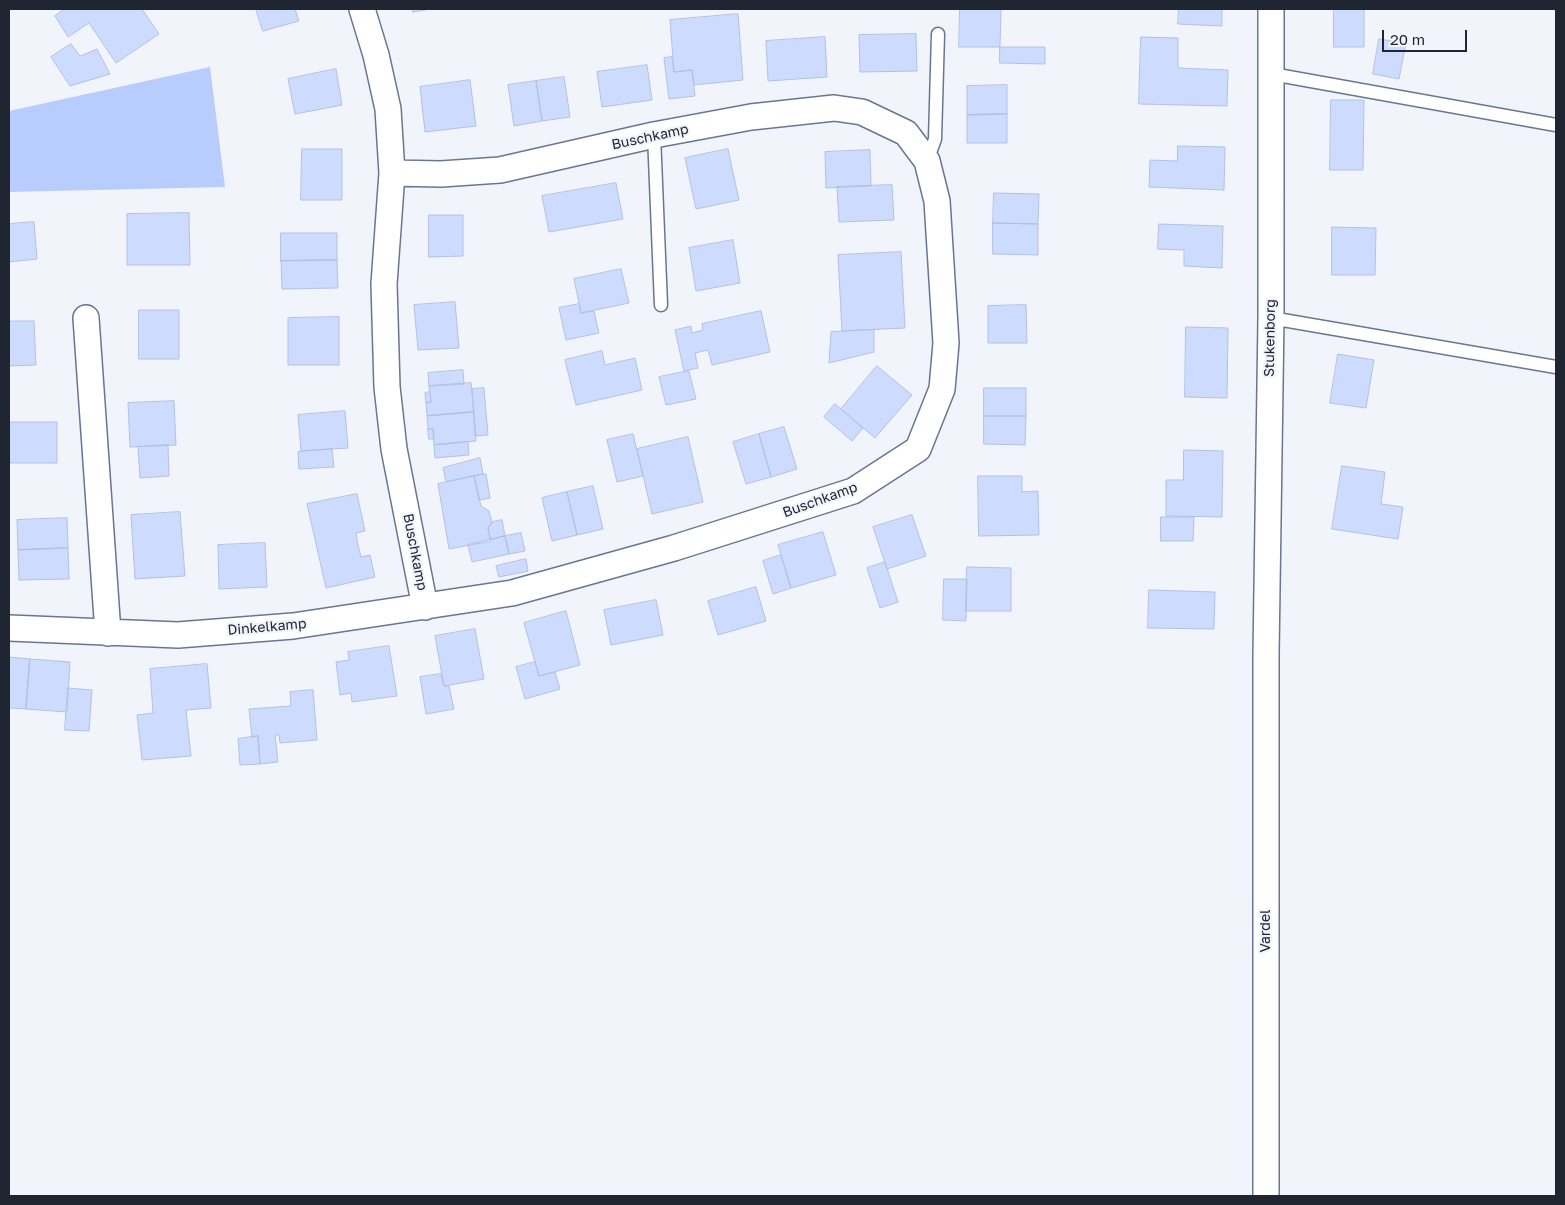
<!DOCTYPE html>
<style>
body{margin:0}
#map{position:relative;width:1565px;height:1205px;overflow:hidden;background:#f1f4fb;font-family:"Golos Text",sans-serif}
canvas{display:block}
.frame{position:absolute;inset:0;border:10px solid #202532;pointer-events:none}
.scale{position:absolute;left:1382px;top:30px;width:85px;height:22px;box-sizing:border-box;border:2px solid #202532;border-top:0;padding-left:6px;font-size:15px;line-height:18px;white-space:nowrap;color:#202532;-webkit-text-stroke:4px #f1f4fb;paint-order:stroke}
</style>
<div id="map">
<canvas width="1565" height="1205"></canvas>
<div class="frame"></div>
<div class="scale">20 m</div>
</div>
<script>
const ctx = document.querySelector('canvas').getContext('2d');
ctx.lineJoin = 'round';
function paint(path, color) {
  ctx.fillStyle = color;
  ctx.fill(path, 'evenodd');
}
function trace(path, color, width, dash) {
  ctx.strokeStyle = color;
  ctx.lineWidth = width;
  ctx.lineCap = dash ? 'butt' : 'round';
  ctx.setLineDash(dash || []);
  ctx.stroke(path);
}
function label(font, color, halo, rows, align = 'center') {
  ctx.font = font + ' "Golos Text",sans-serif';
  ctx.lineWidth = 4.5;
  ctx.setLineDash([]);
  ctx.textBaseline = 'middle';
  ctx.strokeStyle = halo;
  ctx.fillStyle = color;
  for (const [text, x, y, turn = 0] of rows) {
    ctx.save();
    ctx.translate(x, y);
    ctx.rotate((+turn || 0) * Math.PI / 180);
    ctx.textAlign = isNaN(turn) ? turn : align;
    if (halo) ctx.strokeText(text, 0, 0);
    ctx.fillText(text, 0, 0);
    ctx.restore();
  }
}
const green = new Path2D(`
 M 210,67 L 225,187 L 9,192 L 9,111 Z`);
const building = new Path2D(`
 M 65,9 L 142,9 L 159,34 L 116,63 L 89,23 L 68,37 L 55,16 Z
 M 256,9 L 295,9 L 299,21 L 263,31 Z
 M 413,9 L 431,9 L 413,12 Z
 M 960,9 L 1001,9 L 1000,47 L 959,47 Z
 M 1179,9 L 1222,9 L 1222,26 L 1178,24 Z
 M 1334,9 L 1364,9 L 1364,47 L 1334,47 Z
 M 738,14 L 743,80 L 694,85 L 692,70 L 674,72 L 670,20 Z
 M 916,34 L 917,71 L 860,72 L 859,35 Z
 M 825,37 L 827,77 L 768,81 L 766,41 Z
 M 1141,37 L 1178,38 L 1178,68 L 1228,70 L 1227,106 L 1139,104 Z
 M 1379,39 L 1406,43 L 1399,79 L 1373,74 Z
 M 71,44 L 80,56 L 97,49 L 110,74 L 70,86 L 51,57 Z
 M 1000,47 L 1045,47 L 1045,64 L 1000,63 Z
 M 672,57 L 674,72 L 692,70 L 695,96 L 669,99 L 664,58 Z
 M 647,65 L 652,100 L 602,107 L 597,72 Z
 M 336,69 L 342,105 L 295,114 L 288,79 Z
 M 564,77 L 570,117 L 542,121 L 536,81 Z
 M 470,80 L 476,126 L 425,132 L 420,87 Z
 M 536,81 L 542,121 L 514,126 L 508,85 Z
 M 1007,85 L 1007,114 L 967,115 L 967,86 Z
 M 1331,100 L 1364,100 L 1363,170 L 1330,170 Z
 M 1007,114 L 1007,143 L 967,143 L 967,115 Z
 M 1178,146 L 1225,147 L 1224,190 L 1149,187 L 1150,160 L 1177,161 Z
 M 302,149 L 342,149 L 342,200 L 301,200 Z
 M 728,149 L 739,200 L 696,209 L 685,158 Z
 M 870,150 L 871,186 L 826,188 L 825,152 Z
 M 616,183 L 623,219 L 549,232 L 542,196 Z
 M 892,185 L 894,220 L 839,222 L 837,187 Z
 M 994,193 L 1039,194 L 1038,224 L 993,223 Z
 M 189,213 L 190,265 L 127,265 L 127,214 Z
 M 429,215 L 463,215 L 463,256 L 429,257 Z
 M 34,222 L 37,259 L 9,262 L 9,224 Z
 M 993,223 L 1038,224 L 1038,255 L 993,254 Z
 M 1159,224 L 1223,226 L 1222,268 L 1184,266 L 1184,250 L 1158,249 Z
 M 1332,227 L 1376,228 L 1375,275 L 1332,275 Z
 M 281,233 L 337,233 L 337,260 L 281,261 Z
 M 733,240 L 740,283 L 696,291 L 689,248 Z
 M 901,252 L 905,328 L 842,331 L 838,255 Z
 M 337,260 L 338,288 L 282,289 L 281,261 Z
 M 621,269 L 629,303 L 581,313 L 574,279 Z
 M 455,302 L 459,348 L 418,350 L 414,305 Z
 M 579,304 L 581,313 L 594,311 L 599,333 L 566,340 L 559,308 Z
 M 1026,305 L 1027,343 L 988,343 L 988,306 Z
 M 139,310 L 179,310 L 179,359 L 139,359 Z
 M 761,311 L 770,352 L 712,365 L 708,350 L 695,353 L 698,368 L 684,371 L 675,330 L 691,326 L 692,333 L 703,330 L 702,324 Z
 M 339,317 L 339,365 L 288,365 L 288,318 Z
 M 9,321 L 34,321 L 36,365 L 9,366 Z
 M 1186,327 L 1228,328 L 1227,398 L 1185,397 Z
 M 874,330 L 874,352 L 829,363 L 831,332 Z
 M 602,351 L 605,365 L 635,358 L 642,390 L 576,405 L 565,360 Z
 M 1338,354 L 1374,360 L 1366,408 L 1330,403 Z
 M 877,366 L 912,395 L 875,438 L 841,409 Z
 M 463,370 L 464,384 L 429,386 L 428,373 Z
 M 689,371 L 696,399 L 666,405 L 659,377 Z
 M 471,383 L 474,412 L 427,416 L 426,403 L 431,402 L 429,386 Z
 M 484,388 L 488,435 L 475,436 L 472,389 Z
 M 984,388 L 1026,388 L 1026,416 L 984,416 Z
 M 430,392 L 431,402 L 426,403 L 425,393 Z
 M 174,401 L 176,445 L 130,447 L 128,403 Z
 M 835,404 L 863,428 L 852,441 L 824,417 Z
 M 345,411 L 348,448 L 301,451 L 298,415 Z
 M 474,412 L 476,441 L 434,445 L 433,429 L 428,429 L 427,416 Z
 M 984,416 L 1026,416 L 1025,445 L 984,444 Z
 M 10,422 L 57,422 L 57,463 L 10,463 Z
 M 784,427 L 797,469 L 771,477 L 759,434 Z
 M 428,429 L 433,429 L 434,439 L 429,439 Z
 M 633,434 L 643,476 L 617,482 L 607,440 Z
 M 759,434 L 771,477 L 746,484 L 733,442 Z
 M 688,437 L 703,502 L 652,514 L 637,449 Z
 M 468,442 L 469,455 L 435,458 L 434,445 Z
 M 168,445 L 169,476 L 140,478 L 138,447 Z
 M 332,449 L 334,467 L 299,469 L 298,452 Z
 M 1184,450 L 1223,451 L 1222,517 L 1166,516 L 1166,480 L 1183,480 Z
 M 480,458 L 483,474 L 446,482 L 443,468 Z
 M 1342,466 L 1385,472 L 1381,504 L 1403,507 L 1398,539 L 1332,529 Z
 M 483,474 L 486,474 L 490,498 L 479,500 L 474,476 Z
 M 474,476 L 481,506 L 489,511 L 492,522 L 488,528 L 491,541 L 449,549 L 438,484 Z
 M 978,476 L 1022,476 L 1022,492 L 1038,491 L 1039,535 L 979,536 Z
 M 593,486 L 603,529 L 577,535 L 567,492 Z
 M 567,492 L 577,535 L 552,541 L 542,498 Z
 M 357,494 L 365,531 L 356,533 L 358,545 L 361,557 L 370,555 L 375,577 L 326,588 L 307,504 Z
 M 180,512 L 185,576 L 135,579 L 131,515 Z
 M 912,515 L 926,556 L 887,569 L 873,527 Z
 M 1161,517 L 1194,517 L 1193,541 L 1161,541 Z
 M 67,518 L 68,548 L 18,550 L 17,520 Z
 M 502,520 L 505,536 L 490,540 L 488,528 L 492,522 Z
 M 823,532 L 836,575 L 791,588 L 778,545 Z
 M 521,533 L 525,551 L 509,554 L 505,536 Z
 M 505,536 L 509,554 L 472,562 L 468,545 Z
 M 265,543 L 267,587 L 219,589 L 218,545 Z
 M 68,548 L 69,579 L 19,580 L 18,550 Z
 M 781,555 L 791,588 L 773,594 L 763,561 Z
 M 526,559 L 528,571 L 499,577 L 496,566 Z
 M 885,562 L 898,602 L 880,608 L 867,568 Z
 M 967,567 L 1011,568 L 1011,611 L 966,611 Z
 M 944,579 L 967,579 L 966,621 L 943,620 Z
 M 756,587 L 766,621 L 718,635 L 708,601 Z
 M 1149,590 L 1215,592 L 1214,629 L 1148,628 Z
 M 656,600 L 663,635 L 611,645 L 604,610 Z
 M 566,611 L 580,665 L 539,676 L 524,623 Z
 M 475,629 L 484,679 L 444,686 L 435,636 Z
 M 389,646 L 397,696 L 352,702 L 351,693 L 340,695 L 336,662 L 349,660 L 348,652 Z
 M 9,657 L 30,659 L 26,709 L 9,708 Z
 M 30,659 L 70,662 L 67,712 L 26,709 Z
 M 535,662 L 539,676 L 555,672 L 560,689 L 525,699 L 516,667 Z
 M 207,664 L 211,708 L 186,710 L 191,756 L 142,760 L 137,715 L 153,713 L 150,669 Z
 M 441,674 L 444,686 L 449,686 L 454,709 L 426,714 L 420,677 Z
 M 68,688 L 92,690 L 89,731 L 65,730 Z
 M 313,690 L 317,740 L 280,743 L 279,735 L 275,735 L 278,762 L 260,764 L 258,736 L 252,737 L 249,709 L 291,706 L 290,692 Z
 M 258,736 L 260,764 L 240,765 L 238,739 Z`);
const lane = new Path2D(`
 M 1272,74 L 1556,125
 M 654,135 L 661,305
 M 927,161 L 935,139 L 938,34
 M 1271,318 L 1556,367`);
const street = new Path2D(`
 M 362,9 L 376,55 L 388,109 L 392,173 L 384,284 L 387,387 L 394,449 L 425,607
 M 86,318 L 108,633
 M 9,628 L 178,635 L 293,626 L 512,593 L 674,548 L 853,491 L 918,449 L 942,389 L 946,343 L 937,201 L 927,161 L 906,133 L 862,112 L 834,108 L 751,117 L 654,135 L 500,170 L 441,174 L 392,173
 M 1266,1196 L 1266,655 L 1271,318 L 1271,9`);
const streetNames = [
 ["Buschkamp",650,137,-12],
 ["Stukenborg",1270,338,-89],
 ["Buschkamp",820,500,-20],
 ["Buschkamp",415,552,79],
 ["Dinkelkamp",267,627,-5],
 ["Vardel",1266,931,-90]
];
paint(green, '#b8cdfd');
paint(building, '#cddcfe');
trace(building, '#b2c1e2', 1);
trace(lane, '#687694', 15);
trace(street, '#687694', 28);
trace(lane, '#fff', 12);
trace(street, '#fff', 25);
label('14px', '#202532', '#f1f4fb', streetNames);
</script>
